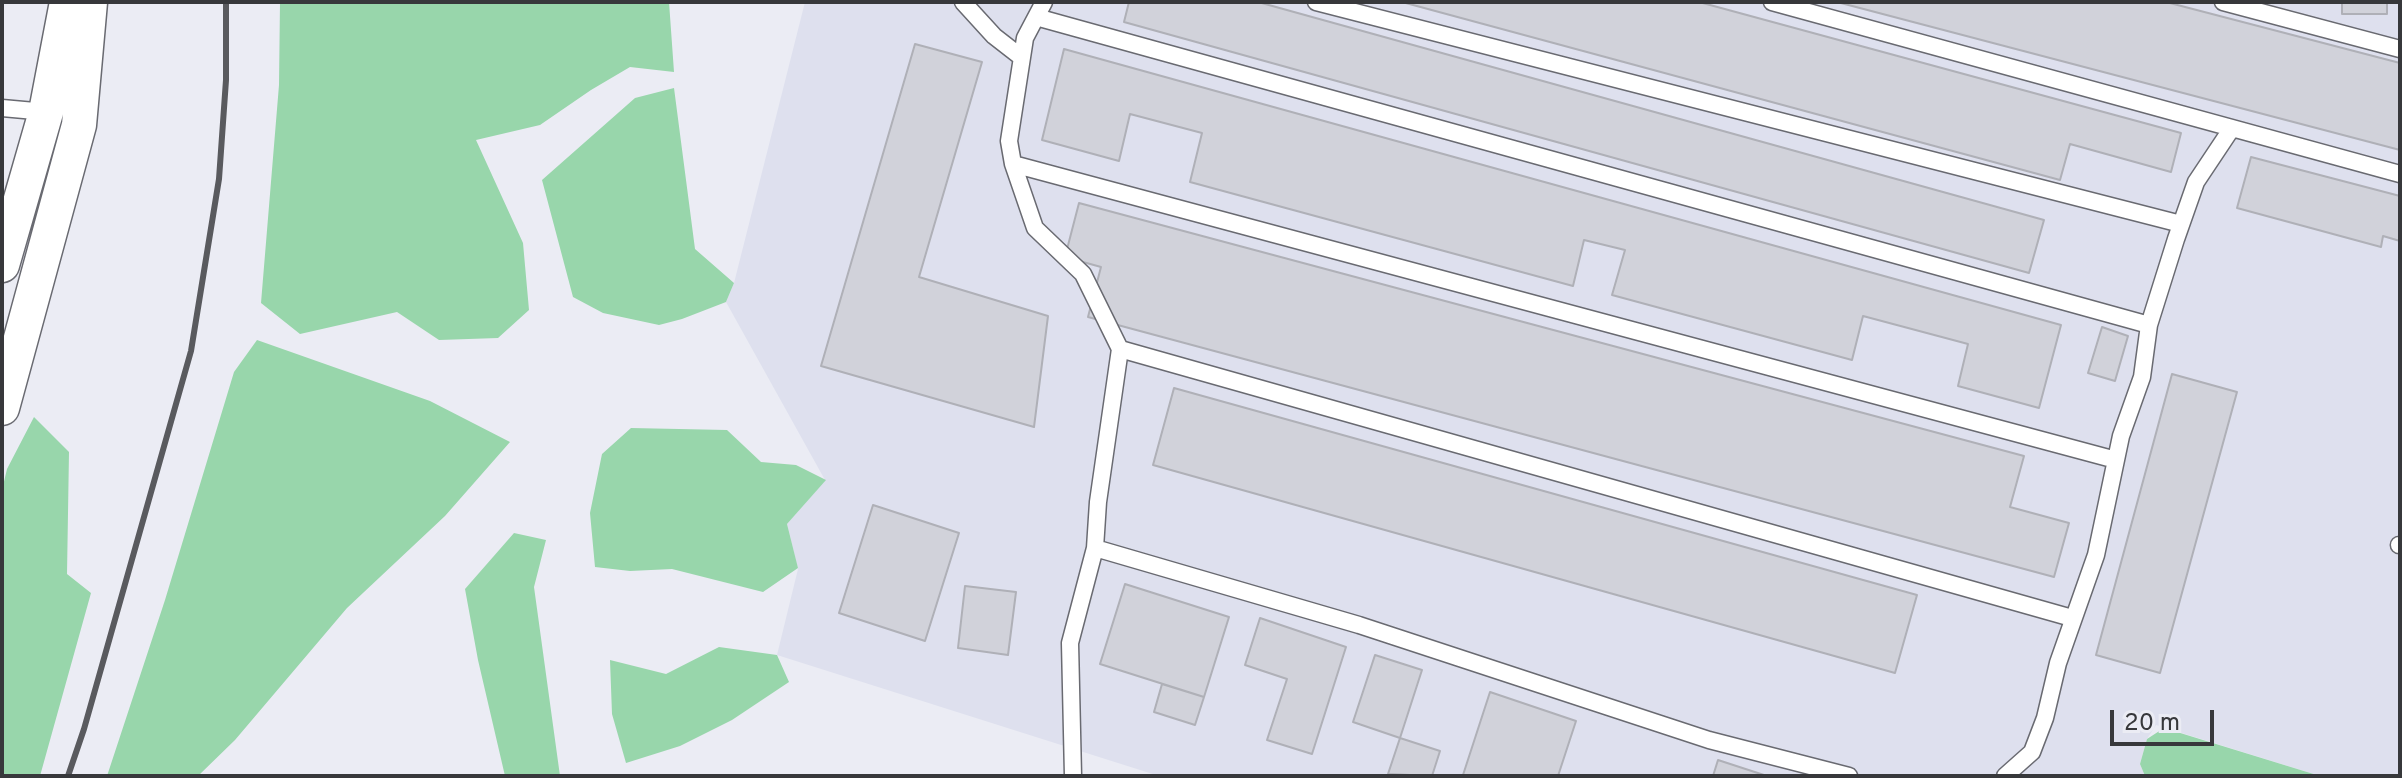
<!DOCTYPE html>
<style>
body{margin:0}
#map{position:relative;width:2402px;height:778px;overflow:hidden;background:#ebecf4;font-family:Overpass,sans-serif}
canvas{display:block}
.frame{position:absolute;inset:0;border:4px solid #37383b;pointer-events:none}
.scale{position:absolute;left:2110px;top:710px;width:104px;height:36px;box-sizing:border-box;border:4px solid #37383b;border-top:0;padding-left:10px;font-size:24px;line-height:28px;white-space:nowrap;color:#37383b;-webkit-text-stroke:6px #ebecf4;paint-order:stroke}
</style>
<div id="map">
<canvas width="2402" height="778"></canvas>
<div class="frame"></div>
<div class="scale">20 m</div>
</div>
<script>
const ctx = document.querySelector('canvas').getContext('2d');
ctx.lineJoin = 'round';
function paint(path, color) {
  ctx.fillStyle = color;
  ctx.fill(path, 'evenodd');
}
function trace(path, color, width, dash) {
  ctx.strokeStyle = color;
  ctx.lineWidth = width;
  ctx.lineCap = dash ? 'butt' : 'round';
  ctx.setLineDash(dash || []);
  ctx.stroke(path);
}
const built = new Path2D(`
 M 805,2 L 2400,2 L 2400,776 L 2320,776 L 2156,725 L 2147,739 L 2140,764 L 2145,776 L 1159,776 L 777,655 L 798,569 L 787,524 L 825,480 L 726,302 L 734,283 Z`);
const green = new Path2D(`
 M 280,2 L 669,2 L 674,72 L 630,67 L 591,90 L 540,125 L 476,140 L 523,243 L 529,310 L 498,338 L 439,340 L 397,312 L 300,334 L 261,303 L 279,85 Z
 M 674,88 L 695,249 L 734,283 L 726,302 L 682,319 L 659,325 L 603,313 L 573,297 L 542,180 L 635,98 Z
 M 257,340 L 430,401 L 510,442 L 445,516 L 347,608 L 235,740 L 198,776 L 107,776 L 165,600 L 234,372 Z
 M 34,417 L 69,452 L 67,574 L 91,593 L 40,776 L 2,776 L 2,490 L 7,469 Z
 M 631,428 L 727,430 L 761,462 L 796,465 L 826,480 L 787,524 L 798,568 L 763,592 L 672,569 L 630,571 L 595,567 L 590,513 L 602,454 Z
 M 514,533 L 546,540 L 534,587 L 560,776 L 505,776 L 478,660 L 465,589 Z
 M 719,647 L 777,655 L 789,682 L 732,720 L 680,746 L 626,763 L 612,714 L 610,660 L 666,674 Z
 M 2164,728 L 2320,776 L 2145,776 L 2140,764 L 2147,739 Z`);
const building = new Path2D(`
 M 1129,2 L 1258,2 L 2044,220 L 2029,273 L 1124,22 Z
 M 1402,2 L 1699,2 L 2181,133 L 2171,172 L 2070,144 L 2060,180 Z
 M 1837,2 L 2166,2 L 2400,63 L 2400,150 Z
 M 2342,2 L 2387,2 L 2387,14 L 2342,14 Z
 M 915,44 L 982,62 L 919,277 L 1048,316 L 1034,427 L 821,366 Z
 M 1064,49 L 2061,325 L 2039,408 L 1958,386 L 1968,344 L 1863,316 L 1852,360 L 1612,295 L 1625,250 L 1584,240 L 1573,286 L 1190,182 L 1202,133 L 1130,114 L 1119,161 L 1042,140 Z
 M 2251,157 L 2400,196 L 2400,241 L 2383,236 L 2381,247 L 2237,208 Z
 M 1079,203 L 2024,456 L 2010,507 L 2069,523 L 2054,577 L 1088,317 L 1101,267 L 1065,257 Z
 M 2102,327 L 2128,336 L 2115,381 L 2088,373 Z
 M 2172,374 L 2237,392 L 2160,673 L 2096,655 Z
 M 1174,388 L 1917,595 L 1895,673 L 1153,465 Z
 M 873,505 L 959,533 L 925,641 L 839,613 Z
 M 1125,584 L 1229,617 L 1204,697 L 1100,664 Z
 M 965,586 L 1016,592 L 1008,655 L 958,648 Z
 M 1260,618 L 1346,647 L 1312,754 L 1267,740 L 1287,679 L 1245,665 Z
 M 1375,655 L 1422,670 L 1400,738 L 1353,722 Z
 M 1162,684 L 1204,697 L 1195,725 L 1154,712 Z
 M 1490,692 L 1576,721 L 1558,776 L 1463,775 Z
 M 1400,738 L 1440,751 L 1432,776 L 1388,774 Z
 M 1718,760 L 1767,776 L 1713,776 Z`);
const lane = new Path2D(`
 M 963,2 L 994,36 L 1021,57
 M 1044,2 L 1025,38 L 1009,141 L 1013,164 L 1035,228 L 1083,274 L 1120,349 L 1098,502 L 1095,548 L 1070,643 L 1073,776
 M 1316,2 L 2181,224
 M 1772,2 L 2400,174
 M 2223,2 L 2400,49
 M 1036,17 L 2149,325
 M 2,108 L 46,112
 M 1013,164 L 2116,460
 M 1120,349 L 2072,618
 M 2399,545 L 2400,545
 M 1095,548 L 1359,625 L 1709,740 L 1849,776
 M 2005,776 L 2032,752 L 2045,718 L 2058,663 L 2096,555 L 2121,436 L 2142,377 L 2149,325 L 2176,239 L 2196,182 L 2232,128`);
const street = new Path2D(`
 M 2,265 L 46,112 L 67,2
 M 2,408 L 79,125 L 90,2`);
const rail = new Path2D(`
 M 68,776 L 84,729 L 191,351 L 219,179 L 226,80 L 226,2`);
paint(built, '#dee0ee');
paint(green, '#98d6ab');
paint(building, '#d1d2da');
trace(building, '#afb0b7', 2);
trace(lane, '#696a71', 19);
trace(street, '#696a71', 37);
trace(lane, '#fff', 16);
trace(street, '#fff', 34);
trace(rail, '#595a5e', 6);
</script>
